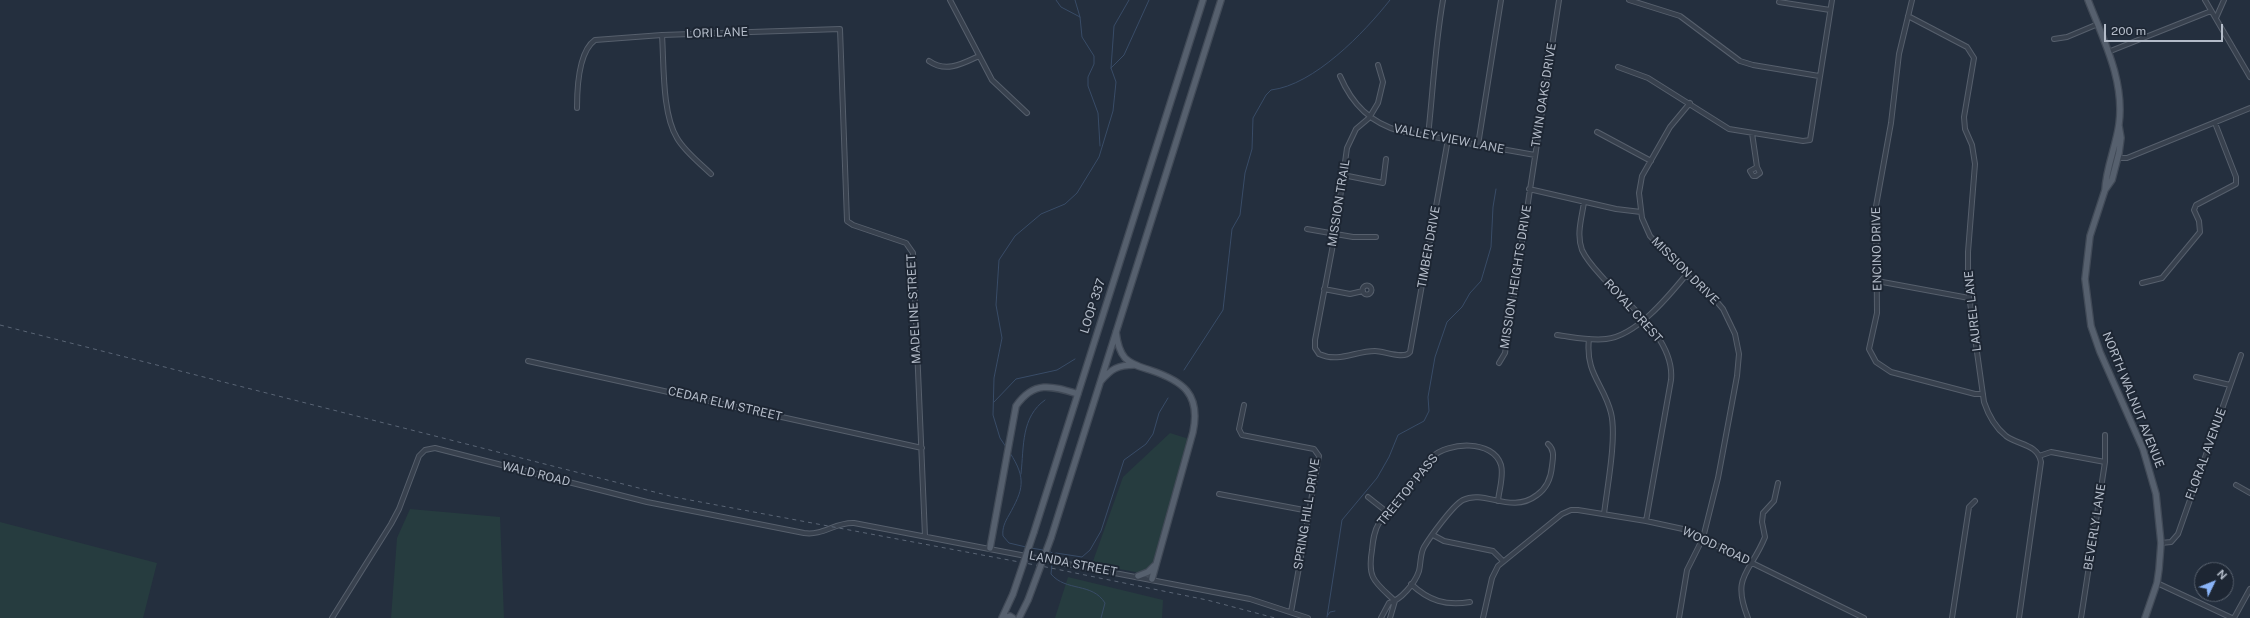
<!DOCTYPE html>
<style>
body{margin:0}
#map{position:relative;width:2250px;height:618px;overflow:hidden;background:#242f3e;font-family:"Public Sans",sans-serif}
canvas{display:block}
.north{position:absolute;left:2194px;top:562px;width:40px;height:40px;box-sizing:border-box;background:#1d2633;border:1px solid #59626f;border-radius:50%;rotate:47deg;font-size:11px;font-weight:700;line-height:16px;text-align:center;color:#b4bcc9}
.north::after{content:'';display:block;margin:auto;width:14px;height:18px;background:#8ab4f8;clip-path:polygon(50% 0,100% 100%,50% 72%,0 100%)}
.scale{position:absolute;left:2104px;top:24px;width:119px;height:18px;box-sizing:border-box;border:2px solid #b4bcc9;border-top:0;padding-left:5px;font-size:12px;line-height:14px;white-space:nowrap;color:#b4bcc9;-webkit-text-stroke:3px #1d2633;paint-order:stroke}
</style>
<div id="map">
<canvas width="2250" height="618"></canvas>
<div class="north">N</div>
<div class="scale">200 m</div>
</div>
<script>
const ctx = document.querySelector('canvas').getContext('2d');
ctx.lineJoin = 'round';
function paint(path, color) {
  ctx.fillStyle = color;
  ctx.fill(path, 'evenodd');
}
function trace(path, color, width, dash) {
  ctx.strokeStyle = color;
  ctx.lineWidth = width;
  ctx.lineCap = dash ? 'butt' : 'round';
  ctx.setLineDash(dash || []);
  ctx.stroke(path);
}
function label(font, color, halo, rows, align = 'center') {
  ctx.font = font + ' "Public Sans",sans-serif';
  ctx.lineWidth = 4;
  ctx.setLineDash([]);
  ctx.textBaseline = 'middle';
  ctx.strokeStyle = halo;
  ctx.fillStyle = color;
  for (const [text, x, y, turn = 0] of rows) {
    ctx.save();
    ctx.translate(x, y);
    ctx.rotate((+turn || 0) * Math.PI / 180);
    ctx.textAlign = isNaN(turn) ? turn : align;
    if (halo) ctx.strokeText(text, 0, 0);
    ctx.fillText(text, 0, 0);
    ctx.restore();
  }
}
const green = new Path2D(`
 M 1170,433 L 1189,439 L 1156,559 L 1151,567 L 1141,573 L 1092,564 L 1123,477 Z
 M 410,509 L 500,517 L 504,618 L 391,618 L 397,538 Z
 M 0,522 L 157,563 L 143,618 L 0,618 Z
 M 1068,577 L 1163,600 L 1162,618 L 1055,618 Z`);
const stream = new Path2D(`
 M 1056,0 L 1061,7 L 1080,17 L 1082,37 L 1094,56 L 1094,64 L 1088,77 L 1088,86 L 1098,113 L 1100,146
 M 1075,0 L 1080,17
 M 1111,68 L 1124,55 L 1149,0
 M 1184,370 L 1223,310 L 1232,229 L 1240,215 L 1245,173 L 1252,149 L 1253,118 L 1266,95 L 1271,90 C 1314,85 1364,33 1390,0
 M 994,402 L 1016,379 L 1057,370 L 1075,359
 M 1006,447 L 1000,438 L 993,415 L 994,378 L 1002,338 L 996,305 L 999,260 L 1015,236 L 1041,214 L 1065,204 L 1077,193 L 1099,157 L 1113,111 L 1116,82 L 1111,68 L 1114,26 L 1129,0
 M 1010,453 C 1027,479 1023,490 1009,515 C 1005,522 1002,528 1003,536 L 1009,543 L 1026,547
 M 1021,474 C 1024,446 1021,417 1045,400
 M 1031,548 L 1043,550
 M 1049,551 L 1054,554 L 1056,553 L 1082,557 L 1090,550 L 1101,531 L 1124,460 L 1146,444 L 1153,434 L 1159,413 L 1168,398
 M 1052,564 L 1051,574 C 1066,592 1092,582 1105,603 L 1101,618
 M 1328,615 L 1330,612 L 1335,611
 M 1327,617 L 1342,520 L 1377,478 L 1389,457 L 1398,435 L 1424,421 L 1429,411 L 1428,397 L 1435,357 L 1447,322 L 1462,307 L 1470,293 L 1481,281 L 1491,247 L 1493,207 L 1496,189`);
const minor = new Path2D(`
 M 950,0 L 992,80 L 1027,113
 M 1629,0 L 1680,16 L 1740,61 L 1753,65 L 1819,76
 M 1912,0 L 1899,54 L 1891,123 L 1876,206 L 1877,313 L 1869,349 L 1876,362 L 1891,372 L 1975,394 L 1983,394
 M 2205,0 L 2250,77
 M 1779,2 L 1830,10
 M 1908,16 L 1967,47 L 1974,58 L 1964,117 L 1965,129 L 1972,145 L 1975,164 L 1968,252 L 1968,288 L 1984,402 C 1988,414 1996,428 2006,436 C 2018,445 2038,444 2041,462 L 2019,618
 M 2216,18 L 2224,0
 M 662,35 C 664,64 662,114 677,138 C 685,152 700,163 711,174
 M 2054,39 L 2067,37 L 2098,24
 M 2108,52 L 2211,11
 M 929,61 C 946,73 962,64 979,56
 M 1378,65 L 1383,82 L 1378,103 L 1369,118 L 1356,129 L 1347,148 L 1335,234 L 1315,340 L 1315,348 L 1319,354 C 1339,363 1355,351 1375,351 C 1384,351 1404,360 1410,352 L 1448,139
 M 1618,67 L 1648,78 L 1729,129 L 1803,141 L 1810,140 L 1832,0
 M 1340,76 C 1352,104 1370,123 1400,131 L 1535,155
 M 577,108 C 577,90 578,52 595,40 L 662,35 L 840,29 L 847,221 L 853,225 L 906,243 L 913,253 L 925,536
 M 1597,132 L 1651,161
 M 1752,133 L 1757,167 L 1750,171 L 1753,176 L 1756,176 L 1760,173 L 1757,167
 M 1428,136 C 1433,91 1435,45 1443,0
 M 1478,145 L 1501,0
 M 2118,158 L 2127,158 L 2250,108
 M 1343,175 L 1383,183 L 1386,159
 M 1529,189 L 1616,209 L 1641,212
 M 1584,202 C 1582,217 1576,234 1582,250 C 1587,261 1596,270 1604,279 C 1630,306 1675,340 1671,380 L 1646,521
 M 1307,229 L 1353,237 L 1376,237
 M 1877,281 L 1969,298
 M 2142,283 L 2162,278 L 2200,232 L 2199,221 L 2194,210 L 2196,205 L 2236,184 L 2236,177 L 2215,123
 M1362.5 290a4.5 4.5 0 1 1 9 0a4.5 4.5 0 1 1-9 0Z
 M 1324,289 L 1350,294 L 1363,291
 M 1557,335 C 1573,337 1590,341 1606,339 C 1636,336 1668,297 1686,275
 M 1589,339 C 1585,374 1604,384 1611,413 C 1617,437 1607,488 1604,514
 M 528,361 L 922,448
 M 1499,363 L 1505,353 L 1559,0
 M 2196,377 L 2230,385
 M 1244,405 L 1239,429 L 1242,435 L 1314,449 L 1319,456 L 1291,612
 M 2039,456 L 2051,452 L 2105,462
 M 2236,485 L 2250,493
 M 1219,494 L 1309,511
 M 1368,497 L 1387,512
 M 1433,535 L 1444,541 L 1493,551 L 1503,561
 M 2161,543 L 2171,542 L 2178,534 L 2241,355
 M 2157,583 L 2232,618
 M 1411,584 C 1429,601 1446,606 1470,602
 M 1395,601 C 1375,582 1367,579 1372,550 C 1373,540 1374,531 1379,523 L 1432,457 C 1448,442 1493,439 1501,465 C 1504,476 1499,490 1498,501
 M 332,618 L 391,524 L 399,509 L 419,456 L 425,450 L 435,448 L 647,502 L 804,533 C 823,536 835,522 854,523 L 1250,599 L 1308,618
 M 1381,618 L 1389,603 C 1401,600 1415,583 1419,571 C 1421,563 1420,554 1424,547 C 1430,537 1453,505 1463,500 C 1485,489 1511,515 1537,495 C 1547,488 1551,478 1552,466 C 1553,458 1555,450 1548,444
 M 1390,618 L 1395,601
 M 1483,618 L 1492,578 L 1498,566 L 1562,514 L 1571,510 L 1578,510 L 1646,521 L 1683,529 L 1864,618
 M 1679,618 L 1687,570 L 1703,538 L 1718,478 L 1737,376 L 1739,354 L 1735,334 L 1723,309 L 1712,296 L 1686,275 L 1650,236 L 1642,218 L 1639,193 L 1642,176 L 1670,127 L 1690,103
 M 1748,618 C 1731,575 1750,574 1765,537 L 1762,522 L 1763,513 L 1774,501 L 1778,483
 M 1952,618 L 1969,507 L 1975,501
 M 2081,618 L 2105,462 L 2105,435
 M 2234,618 L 2250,589`);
const major = new Path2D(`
 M 2088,0 C 2103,39 2125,81 2119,124 C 2116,146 2106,168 2105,190
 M 2119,126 L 2121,138 L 2119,153 L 2112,180 L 2105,190 L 2090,236 L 2085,279 L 2091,326 L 2100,352 L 2143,449 L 2156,494 L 2161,543 L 2159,569 L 2157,583 L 2145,618
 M 1116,332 C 1117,341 1119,351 1125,358 C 1132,365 1141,367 1150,370 C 1183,381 1201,394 1193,432 L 1152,579
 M 1101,381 C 1111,369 1118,365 1134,365
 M 1034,532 L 1203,0
 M 1051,538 L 1221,0
 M 990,548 L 1016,406 C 1034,380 1052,386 1078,394
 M 1138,576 L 1148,572 L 1154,566
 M 1002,618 L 1013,594
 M 1004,618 L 1010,616 L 1013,618
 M 1019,618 L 1028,600`);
const rail = new Path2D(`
 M 0,325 L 674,497 L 1046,567 L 1207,600 L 1275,618`);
const majorBridge = new Path2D(`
 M 1013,594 L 1034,532
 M 1028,600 L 1051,538`);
const streetNames = [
 ["LORI LANE",717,33,-2],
 ["TWIN OAKS DRIVE",1544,95,-81],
 ["VALLEY VIEW LANE",1449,139,11],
 ["MISSION TRAIL",1339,203,-81],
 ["TIMBER DRIVE",1429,247,-80],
 ["ENCINO DRIVE",1877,249,-91],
 ["MISSION DRIVE",1685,271,45],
 ["MISSION HEIGHTS DRIVE",1516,277,-81],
 ["LOOP 337",1093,306,-72],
 ["MADELINE STREET",914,309,-93],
 ["ROYAL CREST",1633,311,48],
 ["LAUREL LANE",1973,311,-96],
 ["NORTH WALNUT AVENUE",2133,400,68],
 ["CEDAR ELM STREET",725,404,13],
 ["FLORAL AVENUE",2206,454,-70],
 ["WALD ROAD",536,474,14],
 ["TREETOP PASS",1408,490,-51],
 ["SPRING HILL DRIVE",1307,514,-81],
 ["BEVERLY LANE",2095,527,-81],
 ["WOOD ROAD",1716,546,25],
 ["LANDA STREET",1073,564,11]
];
paint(green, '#263c3f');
trace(stream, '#394c67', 1);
trace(minor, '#565f6c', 6);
trace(major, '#414a57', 8);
trace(minor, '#38414e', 4);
trace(major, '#56606e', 5.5);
trace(rail, '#5a6575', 1, [4, 4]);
trace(majorBridge, '#414a57', 8, []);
trace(majorBridge, '#56606e', 5.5);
label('12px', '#b4bcc9', '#1d2633', streetNames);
</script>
